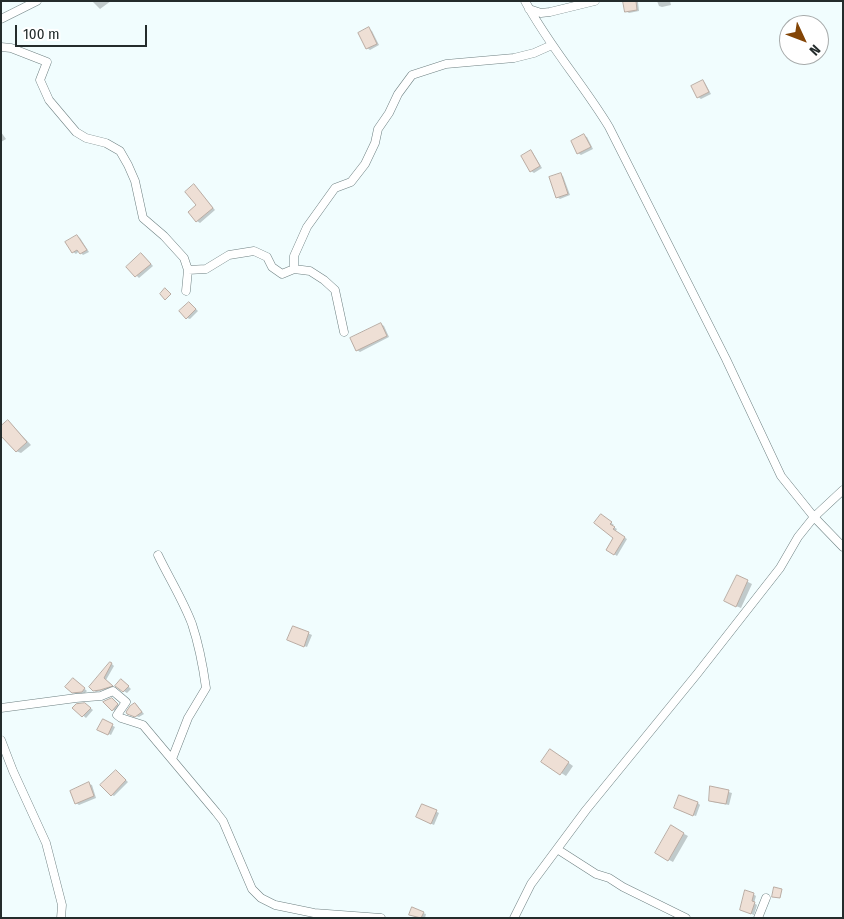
<!DOCTYPE html>
<style>
body{margin:0}
#map{position:relative;width:844px;height:919px;overflow:hidden;background:#f1fdfe;font-family:"Fira Sans Condensed",sans-serif}
canvas{display:block}
.frame{position:absolute;inset:0;border:2px solid #242c2c;pointer-events:none}
.north{position:absolute;left:779px;top:15px;width:50px;height:50px;box-sizing:border-box;background:#fff;border:1px solid #a7abab;border-radius:50%;rotate:133deg;font-size:14px;font-weight:700;line-height:20px;text-align:center;color:#242c2c}
.north::after{content:'';display:block;margin:auto;width:18px;height:22px;background:#834506;clip-path:polygon(50% 0,100% 100%,50% 72%,0 100%)}
.scale{position:absolute;left:15px;top:25px;width:132px;height:22px;box-sizing:border-box;border:2px solid #242c2c;border-top:0;padding-left:6px;font-size:15px;line-height:18px;white-space:nowrap;color:#242c2c;-webkit-text-stroke:4px #fff;paint-order:stroke}
</style>
<div id="map">
<canvas width="844" height="919"></canvas>
<div class="frame"></div>
<div class="north">N</div>
<div class="scale">100 m</div>
</div>
<script>
const ctx = document.querySelector('canvas').getContext('2d');
ctx.lineJoin = 'round';
function paint(path, color) {
  ctx.fillStyle = color;
  ctx.fill(path, 'evenodd');
}
function trace(path, color, width, dash) {
  ctx.strokeStyle = color;
  ctx.lineWidth = width;
  ctx.lineCap = dash ? 'butt' : 'round';
  ctx.setLineDash(dash || []);
  ctx.stroke(path);
}
const shadow = new Path2D(`
 M 92,1 L 111,1 L 100,9 Z
 M 628,1 L 638,2 L 639,11 L 629,13 L 626,11 Z
 M 657,1 L 670,1 L 671,5 L 662,7 L 659,6 Z
 M 369,29 L 372,31 L 379,45 L 370,50 L 367,48 L 360,34 Z
 M 703,81 L 705,83 L 711,94 L 701,99 L 698,97 L 693,86 Z
 M 1,132 L 6,139 L 1,142 Z
 M 584,136 L 587,137 L 593,149 L 581,155 L 578,153 L 572,142 Z
 M 531,151 L 533,153 L 542,168 L 534,173 L 531,171 Z
 M 561,175 L 563,176 L 570,195 L 560,199 L 557,197 Z
 M 194,185 L 215,210 L 200,223 L 197,221 L 198,206 Z
 M 77,236 L 80,238 L 89,252 L 83,255 L 79,251 L 76,254 L 73,252 Z
 M 142,254 L 153,266 L 139,278 L 128,267 Z
 M 192,305 L 198,311 L 190,319 L 187,318 Z
 M 381,324 L 384,326 L 389,337 L 360,352 L 357,350 Z
 M 8,422 L 12,425 L 31,445 L 21,453 L 16,451 Z
 M 604,517 L 614,525 L 612,526 L 617,529 L 615,532 L 627,539 L 617,556 L 607,549 L 615,538 Z
 M 738,577 L 752,584 L 741,608 L 731,604 Z
 M 294,627 L 312,635 L 307,647 L 292,641 Z
 M 111,663 L 114,666 L 106,680 L 114,687 L 96,692 L 93,690 Z
 M 76,681 L 87,691 L 85,693 L 76,694 L 72,692 Z
 M 124,682 L 131,689 L 127,693 L 116,686 Z
 M 112,699 L 120,706 L 115,711 L 113,710 Z
 M 136,704 L 144,714 L 139,717 L 132,715 Z
 M 88,706 L 93,710 L 86,718 L 74,708 Z
 M 103,721 L 115,727 L 111,735 L 99,729 Z
 M 555,753 L 573,766 L 566,776 L 543,761 Z
 M 116,771 L 128,782 L 114,796 L 112,795 Z
 M 89,784 L 92,785 L 96,798 L 79,805 L 76,803 L 71,791 Z
 M 711,787 L 732,793 L 729,805 L 713,802 Z
 M 698,803 L 700,805 L 696,816 L 678,810 Z
 M 423,805 L 439,813 L 434,825 L 417,817 Z
 M 671,827 L 688,836 L 673,862 L 656,853 Z
 M 753,894 L 756,896 L 754,903 L 757,905 L 754,915 L 744,911 Z
 M 423,913 L 426,914 L 425,918 L 420,918 Z`);
const building = new Path2D(`
 M 623,1 L 636,1 L 637,10 L 625,12 Z
 M 369,27 L 377,44 L 366,49 L 358,33 Z
 M 703,80 L 709,92 L 697,98 L 691,86 Z
 M 584,134 L 591,147 L 577,154 L 571,141 Z
 M 531,150 L 540,166 L 530,172 L 521,156 Z
 M 561,173 L 568,194 L 556,198 L 549,177 Z
 M 194,184 L 213,208 L 196,222 L 188,212 L 196,205 L 185,192 Z
 M 77,235 L 87,250 L 80,254 L 77,250 L 72,253 L 65,242 Z
 M 141,253 L 151,264 L 135,277 L 126,267 Z
 M 165,288 L 171,294 L 165,300 L 160,294 Z
 M 189,302 L 196,309 L 186,319 L 179,311 Z
 M 381,323 L 387,336 L 356,351 L 350,338 Z
 M 8,420 L 27,442 L 16,452 L 1,436 L 1,426 Z
 M 601,514 L 612,522 L 610,524 L 615,527 L 613,529 L 625,537 L 614,555 L 606,550 L 613,538 L 594,523 Z
 M 737,575 L 748,580 L 736,607 L 724,601 Z
 M 293,626 L 309,632 L 304,647 L 287,640 Z
 M 110,662 L 112,663 L 104,678 L 113,686 L 100,690 L 93,691 L 89,687 Z
 M 73,678 L 85,688 L 82,692 L 72,693 L 65,687 Z
 M 121,679 L 129,686 L 123,692 L 115,686 Z
 M 112,698 L 118,704 L 112,711 L 103,702 Z
 M 85,703 L 91,708 L 82,717 L 72,708 L 76,704 Z
 M 135,703 L 142,712 L 135,717 L 127,714 L 126,712 L 130,706 Z
 M 103,719 L 113,724 L 108,735 L 97,730 Z
 M 550,749 L 569,762 L 560,775 L 541,762 Z
 M 116,770 L 126,780 L 111,796 L 100,785 Z
 M 89,782 L 94,796 L 75,804 L 70,791 Z
 M 710,786 L 729,790 L 726,804 L 709,801 Z
 M 679,795 L 698,802 L 693,816 L 674,808 Z
 M 422,804 L 437,810 L 431,824 L 416,817 Z
 M 671,825 L 684,833 L 668,861 L 655,853 Z
 M 774,887 L 782,889 L 780,898 L 772,897 Z
 M 745,890 L 754,893 L 752,901 L 755,902 L 751,914 L 740,910 Z
 M 412,907 L 424,912 L 421,918 L 409,915 Z`);
const minor = new Path2D(`
 M 525,1 C 549,46 583,84 609,127 L 726,359 L 781,476 L 814,517 L 843,547
 M 529,9 L 541,13 L 550,12 L 595,1
 M 1,19 L 37,1
 M 1,47 L 11,48 L 47,62 L 40,80 L 49,100 L 76,132 L 86,138 L 106,143 L 120,151 L 128,165 L 135,181 L 143,218 L 164,236 L 184,258 L 188,270 L 186,291
 M 294,269 L 294,256 L 307,227 L 335,188 L 351,182 L 365,164 L 375,143 L 378,129 L 389,113 L 398,94 L 412,75 L 446,64 L 514,58 L 534,53 L 552,45
 M 188,270 L 206,269 L 229,255 L 254,251 L 267,257 L 272,267 L 282,274 L 294,269 L 310,271 L 324,280 L 335,290 L 344,332
 M 158,555 C 169,578 183,600 192,624 C 199,645 203,666 206,688 L 188,718 L 172,759
 M 1,708 L 76,698 L 101,696 L 113,691 L 126,702 L 117,715 L 121,718 L 143,725 L 216,812 L 223,821 L 252,889 L 261,898 L 275,905 L 314,913 L 381,918
 M 1,740 L 13,771 L 46,843 L 62,905 L 61,918
 M 557,849 L 596,874 L 609,878 L 623,887 L 686,918
 M 514,918 L 531,884 L 586,810 L 697,674 L 780,568 L 798,537 L 814,517 L 843,490
 M 758,918 L 766,898`);
paint(shadow, '#0003');
paint(building, '#eedfd5');
trace(building, '#baaca3', 1);
trace(minor, '#6e8082', 9);
trace(minor, '#fff', 8);
</script>
